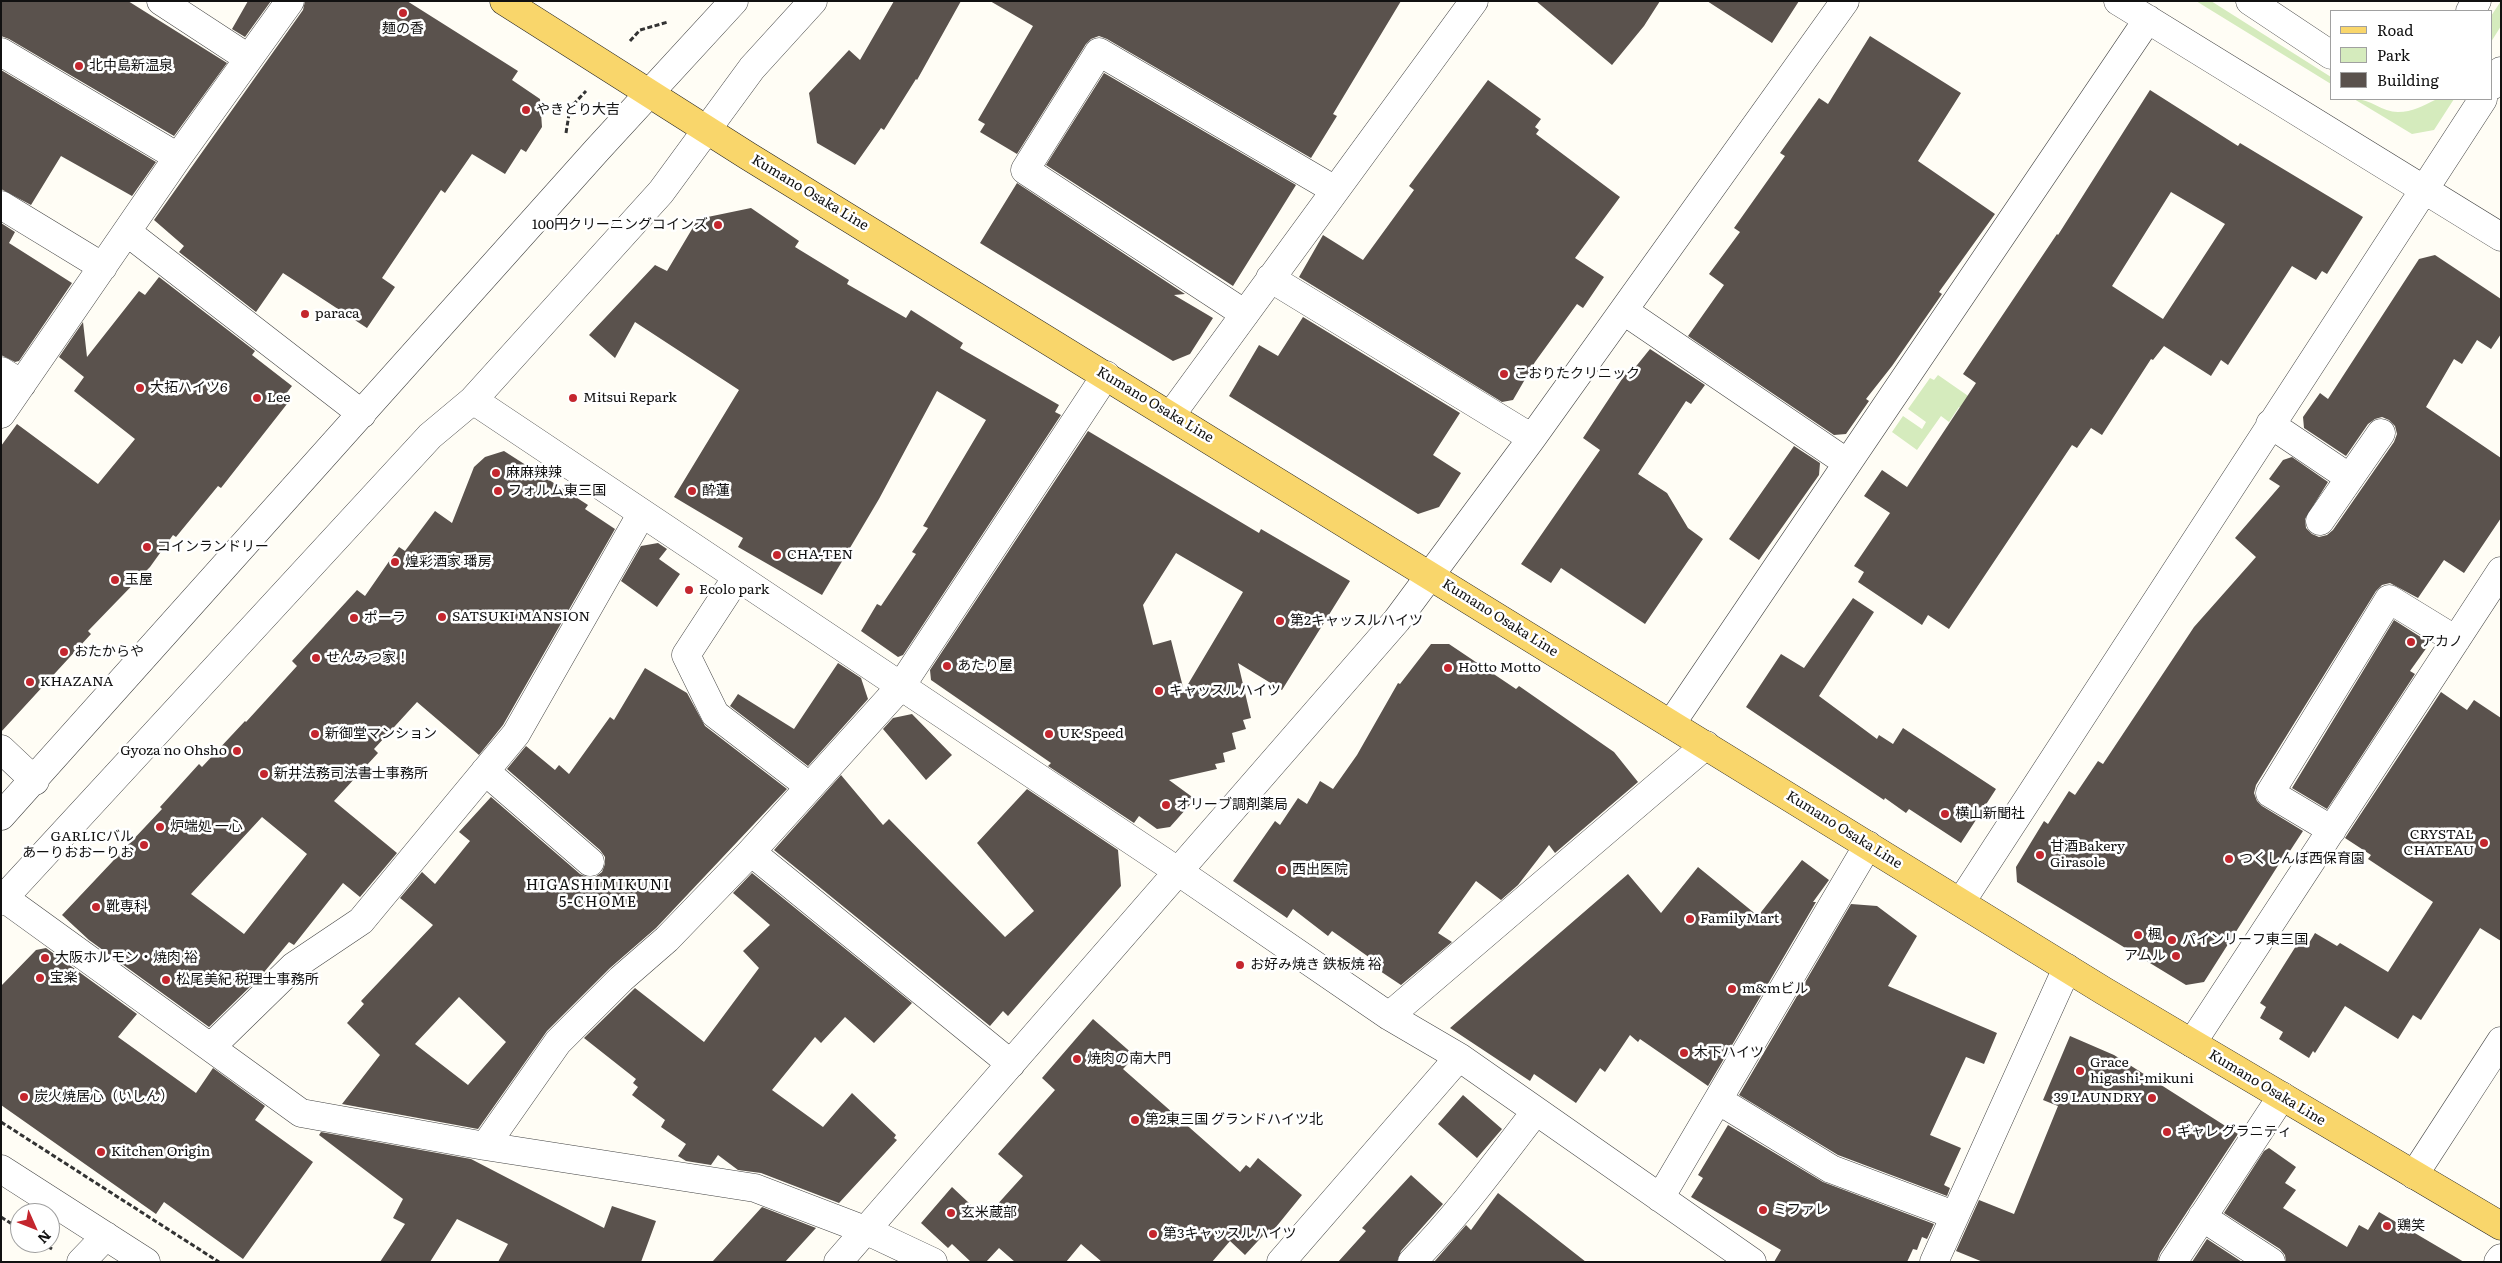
<!DOCTYPE html>
<meta charset="utf-8">
<style>
body{margin:0}
#map{position:relative;width:2502px;height:1263px;overflow:hidden;background:#fffdf5;font-family:Literata,serif}
canvas{display:block}
.frame{position:absolute;inset:0;border:2px solid #111;pointer-events:none}
.legend{position:absolute;left:2330px;top:10px;width:162px;height:90px;box-sizing:border-box;background:#fff;border:1px solid #a0a0a0;margin:0;padding:6px 9px;list-style:none;font-size:15px;color:#111}
.legend li{display:flex;align-items:center;gap:10px;height:25px}
.legend b{width:25px;border:1px solid #a0a0a0}
.north{position:absolute;left:10px;top:1203px;width:50px;height:50px;box-sizing:border-box;background:#fff;border:1px solid #a0a0a0;border-radius:50%;rotate:134deg;font-size:14px;font-weight:700;line-height:20px;text-align:center;color:#111}
.north::after{content:'';display:block;margin:auto;width:18px;height:22px;background:#c4262e;clip-path:polygon(50% 0,100% 100%,50% 72%,0 100%)}
</style>
<div id="map">
<canvas width="2502" height="1263"></canvas>
<div class="frame"></div>
<ul class="legend">
<li><b style="height:6px;background:#f9d66b"></b>Road</li>
<li><b style="height:14px;background:#d5ebbd"></b>Park</li>
<li><b style="height:14px;background:#5a524d"></b>Building</li>
</ul>
<div class="north">N</div>
</div>
<script>
const ctx = document.querySelector('canvas').getContext('2d');
ctx.lineJoin = 'round';
function paint(path, color) {
  ctx.fillStyle = color;
  ctx.fill(path, 'evenodd');
}
function trace(path, color, width, dash) {
  ctx.strokeStyle = color;
  ctx.lineWidth = width;
  ctx.lineCap = dash ? 'butt' : 'round';
  ctx.setLineDash(dash || []);
  ctx.stroke(path);
}
function label(font, color, halo, rows, align = 'center') {
  ctx.font = font + ' Literata,"Noto Sans JP",serif';
  ctx.lineWidth = 5;
  ctx.setLineDash([]);
  ctx.textBaseline = 'middle';
  ctx.strokeStyle = halo;
  ctx.fillStyle = color;
  for (const [text, x, y, turn = 0] of rows) {
    ctx.save();
    ctx.translate(x, y);
    ctx.rotate((+turn || 0) * Math.PI / 180);
    ctx.textAlign = isNaN(turn) ? turn : align;
    if (halo) ctx.strokeText(text, 0, 0);
    ctx.fillText(text, 0, 0);
    ctx.restore();
  }
}
const green = new Path2D(`
 M 2196,1 L 2211,1 L 2331,77 L 2331,84 Z
 M 2501,1 L 2501,26 L 2491,42 L 2491,16 Z
 M 2354,99 C 2371,99 2382,112 2398,112 C 2413,112 2422,106 2435,100 C 2439,97 2448,99 2454,99 L 2434,130 L 2412,134 Z
 M 1938,375 L 1974,400 L 1967,412 L 1959,407 L 1949,422 L 1941,416 L 1917,450 L 1892,432 L 1903,416 L 1922,429 L 1926,422 L 1908,409 L 1930,378 L 1934,380 Z`);
const building = new Path2D(`
 M 1,1 L 128,1 L 227,63 L 174,136 L 9,39 L 1,36 Z
 M 248,1 L 271,1 L 245,37 L 232,29 Z
 M 305,1 L 407,1 L 518,71 L 512,80 L 540,99 L 542,127 L 526,152 L 521,149 L 505,174 L 472,154 L 445,193 L 441,190 L 382,278 L 395,287 L 367,328 L 283,273 L 256,312 L 179,252 L 184,246 L 154,220 L 303,10 Z
 M 894,1 L 961,1 L 917,80 L 916,79 L 884,130 L 881,128 L 855,165 L 817,143 L 809,93 L 849,50 L 860,60 Z
 M 990,1 L 1401,1 L 1333,114 L 1337,116 L 1311,158 L 1107,39 L 1099,36 L 1091,39 L 1086,44 L 1017,154 L 980,132 L 985,124 L 978,120 L 1033,26 Z
 M 1536,1 L 1660,1 L 1644,26 L 1612,65 Z
 M 1707,1 L 1799,1 L 1772,43 Z
 M 1870,36 L 1961,93 L 1918,161 L 1995,214 L 1939,292 L 1942,294 L 1892,366 L 1866,399 L 1869,401 L 1846,434 L 1834,435 L 1688,336 L 1724,285 L 1709,274 L 1740,232 L 1734,228 L 1785,156 L 1780,153 L 1819,98 L 1828,104 Z
 M 1,70 L 156,162 L 132,196 L 61,156 L 31,205 L 1,189 Z
 M 1104,73 L 1296,185 L 1233,286 L 1046,165 Z
 M 1488,80 L 1541,119 L 1535,127 L 1539,130 L 1536,134 L 1620,197 L 1575,258 L 1604,277 L 1583,308 L 1577,304 L 1535,362 L 1513,400 L 1502,402 L 1299,277 L 1323,235 L 1363,260 L 1414,190 L 1409,186 Z
 M 2150,90 L 2238,146 L 2240,143 L 2363,217 L 2327,274 L 2322,271 L 2316,280 L 2292,266 L 2228,365 L 2221,360 L 2211,376 L 2164,346 L 2153,360 L 2151,359 L 2102,435 L 2091,428 L 2077,448 L 2072,445 L 1949,629 L 1928,615 L 1922,625 L 1858,582 L 1864,572 L 1854,566 L 1890,513 L 1864,496 L 1882,470 L 1907,487 L 1976,383 L 1963,374 L 2057,234 L 2058,235 ZM 2171,192 L 2225,224 L 2163,319 L 2112,286 Z
 M 1017,183 L 1185,294 L 1174,295 L 1213,318 L 1190,354 L 1173,361 L 980,243 Z
 M 751,208 L 799,241 L 795,247 L 849,280 L 847,284 L 906,318 L 911,310 L 963,343 L 960,348 L 1059,405 L 1055,412 L 1061,415 L 903,655 L 898,657 L 861,631 L 877,604 L 881,606 L 916,554 L 912,552 L 928,528 L 923,526 L 986,420 L 937,391 L 879,499 L 822,595 L 738,547 L 743,538 L 674,497 L 739,390 L 635,322 L 615,358 L 589,335 L 655,265 L 667,271 L 698,219 Z
 M 1,223 L 15,232 L 9,243 L 72,283 L 19,361 L 15,362 L 1,355 Z
 M 2435,255 L 2501,299 L 2501,334 L 2491,349 L 2477,340 L 2462,364 L 2454,359 L 2426,407 L 2501,458 L 2501,518 L 2464,573 L 2444,560 L 2418,598 L 2390,583 L 2382,585 L 2376,591 L 2256,785 L 2254,793 L 2257,801 L 2262,806 L 2303,831 L 2288,854 L 2286,853 L 2204,982 L 2186,985 L 2017,882 L 2016,867 L 2044,821 L 2048,824 L 2069,791 L 2075,795 L 2098,761 L 2103,764 L 2194,627 L 2256,557 L 2235,538 L 2280,486 L 2269,479 L 2283,460 L 2292,457 L 2328,482 L 2305,519 L 2306,528 L 2312,534 L 2319,537 L 2327,535 L 2333,530 L 2394,442 L 2397,434 L 2395,426 L 2389,420 L 2382,417 L 2375,419 L 2368,424 L 2346,456 L 2304,428 L 2303,417 L 2320,393 L 2328,399 L 2419,259 Z
 M 159,277 L 255,351 L 252,355 L 292,386 L 281,400 L 287,404 L 221,488 L 218,486 L 176,537 L 173,535 L 150,567 L 88,631 L 91,634 L 1,732 L 1,446 L 17,424 L 98,484 L 135,439 L 74,391 L 84,377 L 59,357 L 83,322 L 87,357 L 139,291 L 145,295 Z
 M 1303,317 L 1460,413 L 1433,455 L 1461,473 L 1439,507 L 1418,514 L 1229,396 L 1259,345 L 1278,356 Z
 M 1650,349 L 1705,385 L 1691,404 L 1686,401 L 1638,474 L 1667,493 L 1688,528 L 1703,539 L 1645,624 L 1561,568 L 1551,583 L 1521,564 L 1600,450 L 1583,438 L 1626,373 L 1629,375 Z
 M 1088,431 L 1259,533 L 1261,529 L 1350,581 L 1282,690 L 1238,663 L 1251,718 L 1243,720 L 1246,729 L 1232,733 L 1236,749 L 1223,753 L 1225,762 L 1215,764 L 1217,769 L 1169,780 L 1195,799 L 1170,827 L 1157,829 L 1139,816 L 1134,823 L 1048,766 L 1051,763 L 931,680 L 930,670 ZM 1176,553 L 1243,592 L 1184,691 L 1171,640 L 1153,645 L 1143,605 Z
 M 1794,446 L 1820,463 L 1819,475 L 1759,560 L 1729,539 Z
 M 504,451 L 588,505 L 585,509 L 615,529 L 503,725 L 479,755 L 417,702 L 374,749 L 378,753 L 334,801 L 397,853 L 360,897 L 343,883 L 294,945 L 289,942 L 260,977 L 209,1027 L 89,940 L 62,915 L 162,809 L 160,807 L 199,764 L 202,767 L 245,721 L 246,722 L 297,666 L 292,661 L 357,590 L 365,596 L 399,547 L 405,551 L 435,511 L 452,523 L 474,467 L 485,457 ZM 262,817 L 307,854 L 244,934 L 191,894 Z
 M 658,543 L 667,549 L 659,559 L 680,574 L 657,607 L 621,581 L 641,546 Z
 M 1853,598 L 1874,612 L 1819,696 L 1877,739 L 1879,735 L 1893,744 L 1903,728 L 1996,789 L 1961,843 L 1909,809 L 1906,813 L 1885,798 L 1884,800 L 1746,707 L 1781,654 L 1804,668 Z
 M 2394,620 L 2430,643 L 2410,671 L 2415,674 L 2327,809 L 2292,788 Z
 M 1431,644 L 1449,644 L 1516,689 L 1519,686 L 1614,752 L 1638,782 L 1555,853 L 1549,845 L 1518,885 L 1501,900 L 1476,881 L 1438,933 L 1452,942 L 1401,985 L 1377,969 L 1380,965 L 1332,931 L 1328,936 L 1293,909 L 1287,918 L 1233,881 L 1275,821 L 1280,825 L 1298,798 L 1307,804 L 1320,781 L 1333,789 L 1357,755 L 1398,683 L 1400,684 Z
 M 838,663 L 861,678 L 868,699 L 808,766 L 730,706 L 738,694 L 794,729 Z
 M 645,668 L 687,693 L 705,726 L 787,789 L 656,928 L 610,968 L 547,1031 L 478,1129 L 342,1104 L 380,1055 L 347,1023 L 364,1004 L 361,1001 L 433,925 L 400,898 L 422,872 L 435,884 L 470,841 L 459,832 L 491,797 L 580,874 L 587,877 L 595,877 L 602,872 L 605,864 L 605,857 L 600,850 L 507,769 L 526,746 L 555,770 L 559,765 L 569,774 L 610,717 L 614,720 ZM 459,997 L 506,1042 L 468,1085 L 415,1044 Z
 M 2441,692 L 2467,710 L 2474,700 L 2501,718 L 2501,941 L 2480,928 L 2421,1020 L 2413,1015 L 2398,1039 L 2345,1006 L 2315,1053 L 2313,1051 L 2309,1058 L 2279,1039 L 2283,1032 L 2260,1018 L 2266,1007 L 2260,1003 L 2301,938 L 2309,943 L 2315,933 L 2337,946 L 2340,943 L 2388,972 L 2433,902 L 2368,859 L 2371,855 L 2345,838 Z
 M 912,714 L 952,755 L 926,780 L 883,729 L 893,718 Z
 M 841,775 L 883,825 L 889,819 L 1005,937 L 1034,911 L 977,843 L 1027,789 L 1118,850 L 1121,886 L 1008,1016 L 1003,1011 L 990,1026 L 774,850 Z
 M 1802,860 L 1829,880 L 1813,902 L 1816,902 L 1708,1086 L 1640,1039 L 1638,1042 L 1630,1035 L 1605,1072 L 1600,1068 L 1576,1103 L 1534,1074 L 1530,1081 L 1450,1028 L 1628,874 L 1661,913 L 1698,867 L 1758,916 Z
 M 752,873 L 912,1003 L 874,1043 L 845,1017 L 821,1043 L 815,1037 L 772,1090 L 823,1127 L 852,1093 L 896,1135 L 894,1138 L 897,1140 L 839,1203 L 761,1173 L 738,1170 L 718,1155 L 711,1165 L 686,1161 L 678,1156 L 686,1144 L 661,1127 L 665,1120 L 632,1095 L 638,1087 L 633,1083 L 636,1079 L 584,1038 L 635,988 L 704,1042 L 759,968 L 743,951 L 770,925 L 733,893 Z
 M 1851,904 L 1877,906 L 1917,936 L 1888,986 L 1997,1033 L 1984,1064 L 1966,1057 L 1930,1135 L 1961,1148 L 1944,1185 L 1950,1188 L 1947,1196 L 1838,1155 L 1739,1095 Z
 M 46,948 L 137,1014 L 118,1037 L 196,1093 L 213,1068 L 265,1106 L 255,1120 L 313,1162 L 243,1259 L 164,1202 L 156,1214 L 1,1105 L 1,986 L 36,950 Z
 M 1093,1019 L 1135,1056 L 1123,1069 L 1240,1172 L 1246,1165 L 1250,1168 L 1258,1158 L 1302,1195 L 1272,1232 L 1269,1229 L 1245,1255 L 1230,1241 L 1212,1262 L 1102,1262 L 1081,1244 L 1066,1262 L 1015,1262 L 999,1248 L 986,1262 L 971,1262 L 952,1244 L 948,1248 L 921,1223 L 952,1187 L 985,1218 L 1023,1176 L 998,1154 L 1055,1090 L 1042,1078 Z
 M 2070,1036 L 2114,1055 L 2238,1134 L 2160,1253 L 2157,1262 L 1983,1262 L 1956,1251 L 1979,1200 L 2014,1214 L 2058,1106 L 2043,1100 Z
 M 1463,1095 L 1502,1129 L 1477,1158 L 1438,1124 Z
 M 1728,1125 L 1823,1182 L 1934,1224 L 1927,1239 L 1922,1237 L 1917,1250 L 1913,1249 L 1907,1262 L 1774,1262 L 1781,1250 L 1691,1197 L 1703,1178 L 1698,1175 Z
 M 321,1132 L 471,1159 L 604,1228 L 612,1206 L 656,1221 L 641,1262 L 498,1262 L 508,1244 L 457,1219 L 430,1262 L 380,1262 L 405,1224 L 393,1218 L 403,1199 L 319,1135 Z
 M 2269,1148 L 2296,1167 L 2285,1183 L 2296,1190 L 2283,1208 L 2347,1247 L 2359,1225 L 2368,1230 L 2379,1212 L 2464,1262 L 2286,1262 L 2285,1255 L 2280,1249 L 2224,1213 L 2264,1151 Z
 M 1411,1175 L 1443,1204 L 1401,1251 L 1397,1262 L 1338,1262 L 1366,1231 L 1362,1228 Z
 M 1498,1193 L 1586,1262 L 1434,1262 L 1466,1225 L 1471,1230 Z
 M 762,1207 L 816,1228 L 785,1262 L 712,1262 Z
 M 2207,1239 L 2242,1262 L 2192,1262 Z`);
const path = new Path2D(`
 M 630,41 L 640,30 L 668,22
 M 566,133 L 570,108 L 586,91
 M 1,1122 L 219,1262
 M 1,1217 L 20,1229
 M 42,1243 L 52,1249`);
const minor = new Path2D(`
 M 161,1 L 248,58
 M 2118,1 L 2501,237
 M 2250,1 L 2331,55
 M 2470,11 L 2477,1
 M 1,52 L 178,157
 M 2491,86 L 2501,71
 M 1,205 L 103,267
 M 127,232 L 362,414
 M 1270,278 L 1532,438
 M 1624,311 L 1846,462
 M 1245,314 L 1025,170 L 1099,52 L 1335,190
 M 1,371 L 22,384
 M 473,400 L 1179,872 L 1389,1016 L 1459,1057 L 1752,1262
 M 1,414 L 178,157 L 290,1
 M 1171,415 L 1474,1
 M 2270,424 L 2350,478
 M 2320,521 L 2381,433
 M 737,577 L 686,655 L 715,714 L 810,787
 M 1671,724 L 2148,19
 M 1,749 L 35,781
 M 485,771 L 590,862
 M 1,816 L 597,150 L 734,1
 M 2332,830 L 2270,793 L 2389,599 L 2456,640
 M 751,852 L 1011,1064
 M 4,898 L 301,1113 L 485,1146 L 755,1188 L 865,1230 L 933,1262
 M 1,901 L 430,436 L 473,400 L 661,192 L 752,68 L 813,1
 M 1961,902 L 2483,99
 M 1389,1016 L 1706,745
 M 2192,1043 L 2501,571
 M 211,1047 L 294,966 L 361,921 L 516,734 L 642,513
 M 1718,1100 L 1831,1169 L 1954,1215
 M 485,1146 L 558,1042 L 621,979 L 667,939 L 751,852 L 901,686 L 1106,375
 M 1,1169 L 146,1262
 M 2414,1175 L 2501,1041
 M 1660,1198 L 1868,845
 M 2202,1217 L 2271,1262
 M 81,1262 L 106,1236
 M 838,1262 L 1397,620 L 1532,438 L 1845,1
 M 1281,1262 L 1459,1057
 M 1412,1262 C 1458,1215 1496,1163 1536,1111
 M 1934,1262 L 2067,968
 M 2173,1262 L 2282,1096
 M 2498,1262 L 2501,1258`);
const major = new Path2D(`
 M 504,1 L 748,156 L 2104,991 L 2501,1226`);
const markers = [
 [403,13,5,"#c4262e"],
 [79,66,5,"#c4262e"],
 [526,110,5,"#c4262e"],
 [718,225,5,"#c4262e"],
 [305,314,5,"#c4262e"],
 [1504,374,5,"#c4262e"],
 [140,388,5,"#c4262e"],
 [257,398,5,"#c4262e"],
 [573,398,5,"#c4262e"],
 [496,473,5,"#c4262e"],
 [498,491,5,"#c4262e"],
 [692,491,5,"#c4262e"],
 [147,547,5,"#c4262e"],
 [777,555,5,"#c4262e"],
 [395,562,5,"#c4262e"],
 [115,580,5,"#c4262e"],
 [689,590,5,"#c4262e"],
 [442,617,5,"#c4262e"],
 [354,618,5,"#c4262e"],
 [1280,621,5,"#c4262e"],
 [2411,642,5,"#c4262e"],
 [64,652,5,"#c4262e"],
 [316,658,5,"#c4262e"],
 [947,666,5,"#c4262e"],
 [1448,668,5,"#c4262e"],
 [30,682,5,"#c4262e"],
 [1159,691,5,"#c4262e"],
 [315,734,5,"#c4262e"],
 [1049,734,5,"#c4262e"],
 [237,751,5,"#c4262e"],
 [264,774,5,"#c4262e"],
 [1166,805,5,"#c4262e"],
 [1945,814,5,"#c4262e"],
 [160,827,5,"#c4262e"],
 [2484,843,5,"#c4262e"],
 [144,845,5,"#c4262e"],
 [2040,855,5,"#c4262e"],
 [2229,859,5,"#c4262e"],
 [1282,870,5,"#c4262e"],
 [96,907,5,"#c4262e"],
 [1690,919,5,"#c4262e"],
 [2138,935,5,"#c4262e"],
 [2172,940,5,"#c4262e"],
 [2176,956,5,"#c4262e"],
 [45,958,5,"#c4262e"],
 [1240,965,5,"#c4262e"],
 [40,978,5,"#c4262e"],
 [166,980,5,"#c4262e"],
 [1732,989,5,"#c4262e"],
 [1684,1053,5,"#c4262e"],
 [1077,1059,5,"#c4262e"],
 [2080,1071,5,"#c4262e"],
 [24,1097,5,"#c4262e"],
 [2152,1098,5,"#c4262e"],
 [1135,1120,5,"#c4262e"],
 [2167,1132,5,"#c4262e"],
 [101,1152,5,"#c4262e"],
 [1763,1210,5,"#c4262e"],
 [951,1213,5,"#c4262e"],
 [2387,1226,5,"#c4262e"],
 [1153,1234,5,"#c4262e"]
];
const poiNames = [
 ["麺の香",403,29,"center"],
 ["北中島新温泉",89,66],
 ["やきとり大吉",536,110],
 ["100円クリーニングコインズ",708,225,"right"],
 ["paraca",315,314],
 ["こおりたクリニック",1514,374],
 ["大拓ハイツ6",150,388],
 ["Lee",267,398],
 ["Mitsui Repark",583,398],
 ["麻麻辣辣",506,473],
 ["フォルム東三国",508,491],
 ["酔蓮",702,491],
 ["コインランドリー",157,547],
 ["CHA-TEN",787,555],
 ["煌彩酒家 璠房",405,562],
 ["玉屋",125,580],
 ["Ecolo park",699,590],
 ["SATSUKI MANSION",452,617],
 ["ポーラ",364,618],
 ["第2キャッスルハイツ",1290,621],
 ["アカノ",2421,642],
 ["おたからや",74,652],
 ["せんみつ家！",326,658],
 ["あたり屋",957,666],
 ["Hotto Motto",1458,668],
 ["KHAZANA",40,682],
 ["キャッスルハイツ",1169,691],
 ["新御堂マンション",325,734],
 ["UK Speed",1059,734],
 ["Gyoza no Ohsho",227,751,"right"],
 ["新井法務司法書士事務所",274,774],
 ["オリーブ調剤薬局",1176,805],
 ["横山新聞社",1955,814],
 ["炉端処 一心",170,827],
 ["CRYSTAL",2474,835,"right"],
 ["CHATEAU",2474,851,"right"],
 ["GARLICバル",134,837,"right"],
 ["あーりおおーりお",134,853,"right"],
 ["甘酒Bakery",2050,847],
 ["Girasole",2050,863],
 ["つくしんぼ西保育園",2239,859],
 ["西出医院",1292,870],
 ["靴専科",106,907],
 ["FamilyMart",1700,919],
 ["楓",2148,935],
 ["パインリーフ東三国",2182,940],
 ["アムル",2166,956,"right"],
 ["大阪ホルモン・焼肉 裕",55,958],
 ["お好み焼き 鉄板焼 裕",1250,965],
 ["宝楽",50,978],
 ["松尾美紀 税理士事務所",176,980],
 ["m&mビル",1742,989],
 ["木下ハイツ",1694,1053],
 ["焼肉の南大門",1087,1059],
 ["Grace",2090,1063],
 ["higashi-mikuni",2090,1079],
 ["炭火焼居心（いしん）",34,1097],
 ["39 LAUNDRY",2142,1098,"right"],
 ["第2東三国 グランドハイツ北",1145,1120],
 ["ギャレ グラニティ",2177,1132],
 ["Kitchen Origin",111,1152],
 ["ミファレ",1773,1210],
 ["玄米蔵部",961,1213],
 ["鶏笑",2397,1226],
 ["第3キャッスルハイツ",1163,1234]
];
const streetNames = [
 ["Kumano Osaka Line",810,193,31],
 ["Kumano Osaka Line",1155,405,31],
 ["Kumano Osaka Line",1500,618,32],
 ["Kumano Osaka Line",1844,830,32],
 ["Kumano Osaka Line",2267,1088,31]
];
const neighbourhoodNames = [
 ["HIGASHIMIKUNI",598,886],
 ["5-CHOME",598,903]
];
paint(green, '#d5ebbd');
paint(building, '#5a524d');
trace(minor, '#444', 29);
trace(major, '#222', 29);
trace(path, '#333', 3, [5, 2.5]);
trace(minor, '#fff', 28);
trace(major, '#f9d66b', 28);
for (const [x, y, r, color] of markers) {
  const dot = new Path2D();
  dot.arc(x, y, r, 0, 2 * Math.PI);
  ctx.fillStyle = color;
  ctx.fill(dot);
  trace(dot, '#fff', 2);
}
label('14px', '#111', '#fff', poiNames, 'left');
label('14px', '#111', '#fff', streetNames);
ctx.letterSpacing = '1px';
label('15px', '#111', '#fff', neighbourhoodNames);
ctx.letterSpacing = '0px';
</script>
